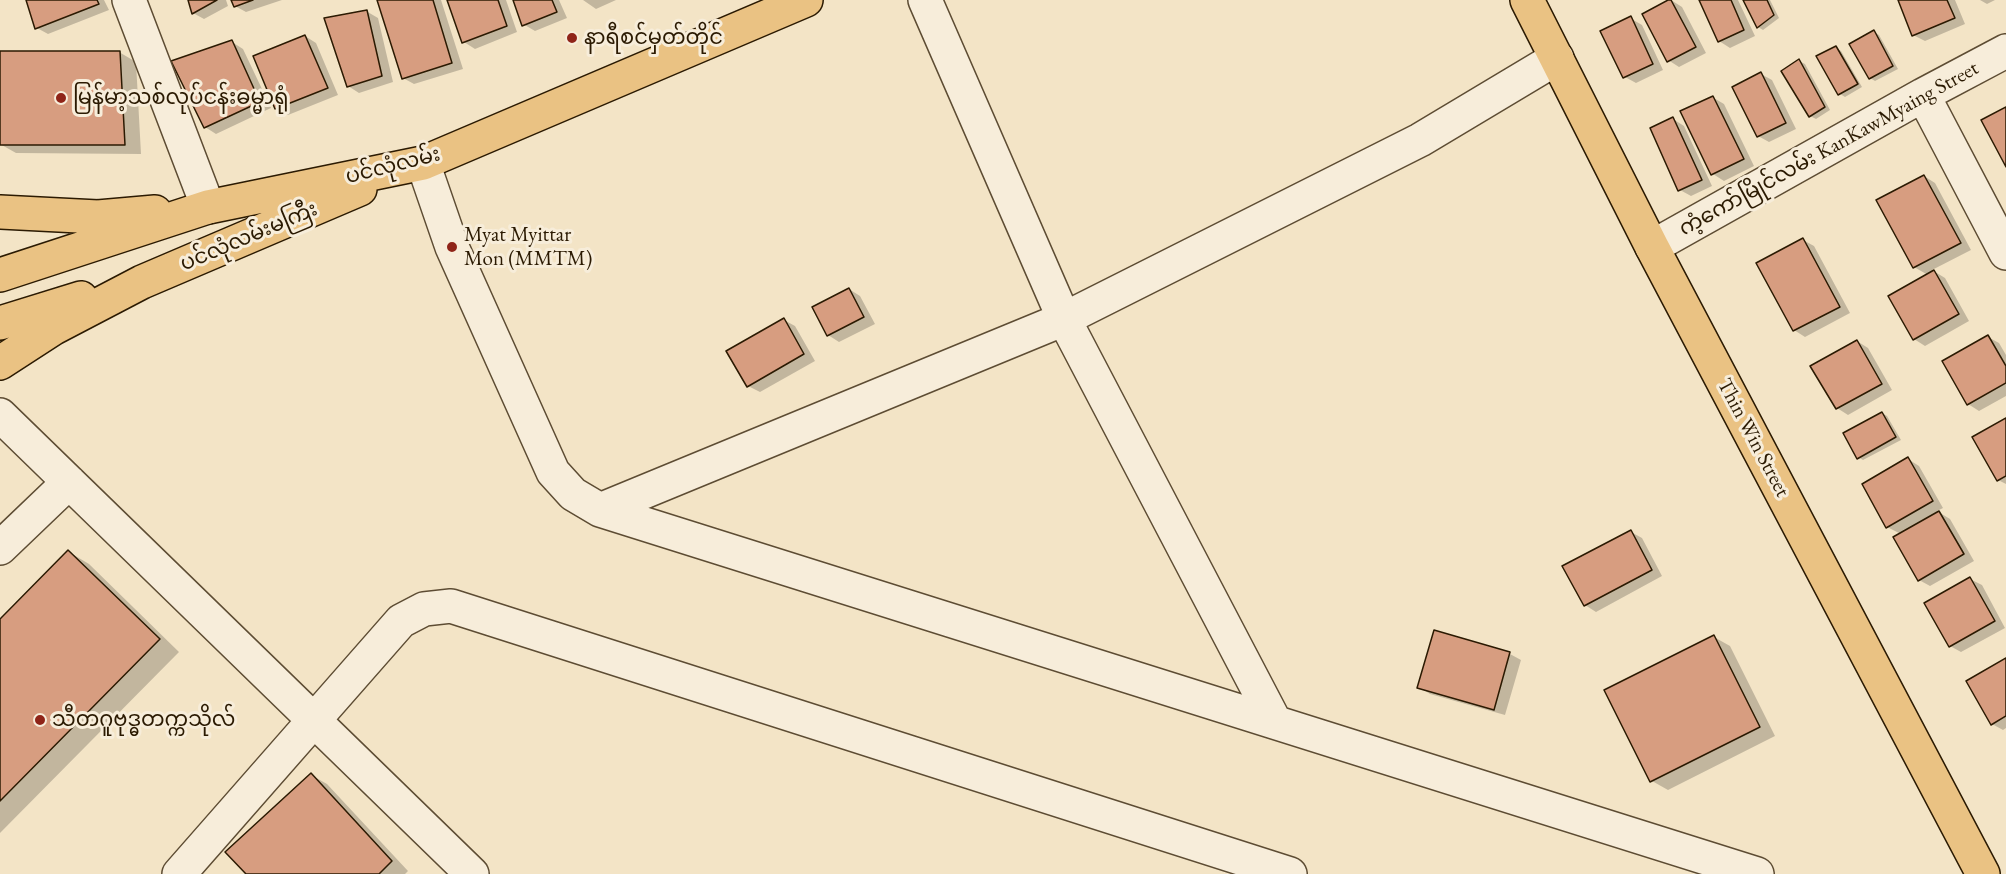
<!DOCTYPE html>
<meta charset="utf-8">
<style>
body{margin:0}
canvas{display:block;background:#f3e4c6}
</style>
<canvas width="2006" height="874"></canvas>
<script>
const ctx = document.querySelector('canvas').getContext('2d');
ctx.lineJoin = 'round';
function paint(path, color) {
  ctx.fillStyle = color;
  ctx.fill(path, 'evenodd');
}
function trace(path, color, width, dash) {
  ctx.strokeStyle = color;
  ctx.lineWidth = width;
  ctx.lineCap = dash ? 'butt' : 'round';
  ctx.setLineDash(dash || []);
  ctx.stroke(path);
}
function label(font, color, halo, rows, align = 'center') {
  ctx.font = font + ' "EB Garamond","Noto Sans Myanmar",serif';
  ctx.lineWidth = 6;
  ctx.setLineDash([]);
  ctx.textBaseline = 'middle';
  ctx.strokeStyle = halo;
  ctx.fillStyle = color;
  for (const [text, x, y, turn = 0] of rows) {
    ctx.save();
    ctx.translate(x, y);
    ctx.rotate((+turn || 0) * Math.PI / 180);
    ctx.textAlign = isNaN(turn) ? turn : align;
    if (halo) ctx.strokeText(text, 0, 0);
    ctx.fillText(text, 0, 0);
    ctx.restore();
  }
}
const shadow = new Path2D(`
 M 28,0 L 104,0 L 109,10 L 48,34 L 37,28 Z
 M 189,0 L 226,0 L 228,6 L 204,19 L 193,13 Z
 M 233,0 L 282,0 L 246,12 L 235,6 Z
 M 378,0 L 441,0 L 463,69 L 414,84 L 403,78 Z
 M 448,0 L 506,0 L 517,32 L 475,49 L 464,42 Z
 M 514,0 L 559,0 L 567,18 L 535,31 L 523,24 Z
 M 583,0 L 616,0 L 596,9 Z
 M 1671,0 L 1682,7 L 1706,53 L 1679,67 L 1668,60 Z
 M 1700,0 L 1738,0 L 1755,36 L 1730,48 L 1719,41 Z
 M 1745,0 L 1770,0 L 1779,18 L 1763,30 L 1758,27 Z
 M 1899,0 L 1955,0 L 1965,24 L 1925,41 L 1913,35 Z
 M 1980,0 L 1995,0 L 1987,4 Z
 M 366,11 L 378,18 L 393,82 L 359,93 L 348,86 Z
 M 1630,18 L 1642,25 L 1663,70 L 1636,83 L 1625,77 Z
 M 1874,32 L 1879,35 L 1898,69 L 1875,81 L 1870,78 Z
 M 305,36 L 316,43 L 338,95 L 288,115 L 276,108 L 255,57 Z
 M 232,42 L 243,49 L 271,108 L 216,134 L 205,127 Z
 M 1836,48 L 1841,51 L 1862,87 L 1845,97 L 1840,94 Z
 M 119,52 L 136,62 L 141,154 L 16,153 L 0,144 L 0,53 Z
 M 1799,61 L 1805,64 L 1830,110 L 1816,119 L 1810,116 Z
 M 1761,74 L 1772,80 L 1796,129 L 1769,142 L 1758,136 Z
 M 1712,97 L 1724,104 L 1754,166 L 1724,181 L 1713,174 Z
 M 1673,119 L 1684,126 L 1712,186 L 1691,196 L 1680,190 Z
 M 1924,176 L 1935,183 L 1971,250 L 1932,270 L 1945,278 L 1969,321 L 1925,346 L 1914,339 L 1928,275 L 1914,267 Z
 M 1803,240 L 1814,246 L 1850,313 L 1805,337 L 1794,330 Z
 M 849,289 L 860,296 L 875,324 L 839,342 L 828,335 Z
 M 784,320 L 795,326 L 815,361 L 760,392 L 748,386 Z
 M 1988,337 L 1999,343 L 2006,355 L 2006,396 L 1979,411 L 1968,404 L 1944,362 Z
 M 1857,341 L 1868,348 L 1892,390 L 1848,415 L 1837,408 Z
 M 1882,413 L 1887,416 L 1901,440 L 1863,460 L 1858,457 Z
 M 2006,419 L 2006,484 L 1998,480 Z
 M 1908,459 L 1919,466 L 1943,508 L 1937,511 L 1950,519 L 1974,561 L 1930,586 L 1919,580 L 1901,534 L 1887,527 Z
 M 1631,532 L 1642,538 L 1662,576 L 1596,612 L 1585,605 Z
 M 69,552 L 89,564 L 179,652 L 0,833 L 0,621 Z
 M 1970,579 L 1982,585 L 2005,628 L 1961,652 L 1950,646 Z
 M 1714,637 L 1730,646 L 1775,736 L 1668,790 L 1652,781 Z
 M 1510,654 L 1521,660 L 1505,715 L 1430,694 L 1419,687 Z
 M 2006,660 L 2006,728 L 2003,730 L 1992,724 Z
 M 311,775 L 327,784 L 408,871 L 405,874 L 248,874 Z`);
const building = new Path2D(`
 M 26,0 L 97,0 L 99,4 L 35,29 Z
 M 188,0 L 217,0 L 192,14 Z
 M 231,0 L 253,0 L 234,7 Z
 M 377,0 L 433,0 L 452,63 L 402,79 Z
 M 447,0 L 498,0 L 507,26 L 462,43 Z
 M 513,0 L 552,0 L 557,12 L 522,26 Z
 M 1668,0 L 1671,0 L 1696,47 L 1667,62 L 1642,14 Z
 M 1699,0 L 1731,0 L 1744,30 L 1718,42 Z
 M 1743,0 L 1767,0 L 1774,15 L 1757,28 Z
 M 1898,0 L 1947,0 L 1955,18 L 1912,36 Z
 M 367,10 L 382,76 L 347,87 L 324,18 Z
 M 1631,16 L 1653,64 L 1623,78 L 1600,31 Z
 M 1874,30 L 1893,66 L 1869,79 L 1849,44 Z
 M 305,35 L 328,88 L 275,109 L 253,56 Z
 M 232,40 L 260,102 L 204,128 L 171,61 Z
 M 1836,46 L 1858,84 L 1838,95 L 1816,56 Z
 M 0,51 L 120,51 L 125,145 L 0,145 Z
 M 1799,59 L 1825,107 L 1809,117 L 1781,71 Z
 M 1761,72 L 1786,123 L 1757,137 L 1732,87 Z
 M 1713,96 L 1744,159 L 1711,175 L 1680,111 Z
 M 2006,107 L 2006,167 L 1981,120 Z
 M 1673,117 L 1702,180 L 1678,191 L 1650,128 Z
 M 1924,175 L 1961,243 L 1913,268 L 1876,200 Z
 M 1803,238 L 1840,307 L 1793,331 L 1756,263 Z
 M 1934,270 L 1959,314 L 1913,340 L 1888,296 Z
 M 849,288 L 864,317 L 827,336 L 812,307 Z
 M 784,318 L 804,354 L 747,387 L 726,351 Z
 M 1988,335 L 2006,366 L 2006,383 L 1967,405 L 1942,361 Z
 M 1857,340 L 1882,384 L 1836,409 L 1810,366 Z
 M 1882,412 L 1896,437 L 1857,459 L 1843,433 Z
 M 2006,418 L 2006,476 L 1997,481 L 1972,437 Z
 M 1908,457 L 1933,501 L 1886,528 L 1862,484 Z
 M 1939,511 L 1964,554 L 1918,581 L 1893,537 Z
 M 1631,530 L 1652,570 L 1584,606 L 1562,566 Z
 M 68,550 L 160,639 L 0,801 L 0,619 Z
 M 1970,577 L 1995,621 L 1949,647 L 1924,603 Z
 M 1434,630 L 1510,652 L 1494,710 L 1417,688 Z
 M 1714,635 L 1760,727 L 1650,782 L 1604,690 Z
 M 2006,658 L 2006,716 L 1991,725 L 1966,681 Z
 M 311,773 L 392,861 L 379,874 L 246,874 L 225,852 Z`);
const minor = new Path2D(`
 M 129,0 L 208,207
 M 925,0 L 1064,319 L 1275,722
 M 1923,95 L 2006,253
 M 423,163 L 452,247 L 553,472 L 573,494 L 600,510 L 1757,874
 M 1652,247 L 1923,95 L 2006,51
 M 0,415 L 472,874
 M 600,510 L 1064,319 L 1420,140 L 1557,58
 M 0,548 L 69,482
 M 179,874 L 401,621 L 424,609 L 451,606 L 1290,874`);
const major = new Path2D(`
 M 1527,0 L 1652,247 L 1983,874
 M 0,212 L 98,217 L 155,212
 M 0,275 L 208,207 L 423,163 L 806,0
 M 0,323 L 81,298
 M 0,363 L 54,328 L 142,282 L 360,189`);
const markers = [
 [572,38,6,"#8f2418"],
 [61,98,6,"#8f2418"],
 [452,247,6,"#8f2418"],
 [40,720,6,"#8f2418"]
];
const poiNames = [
 ["နာရီစင်မှတ်တိုင်",584,38],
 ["မြန်မာ့သစ်လုပ်ငန်းဓမ္မာရုံ",73,98],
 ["Myat Myittar",464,235],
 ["Mon (MMTM)",464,259],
 ["သီတဂူဗုဒ္ဓတက္ကသိုလ်",52,720]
];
const streetNames = [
 ["ကံ့ကော်မြိုင်လမ်း KanKawMyaing Street",1829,149,-29],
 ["ပင်လုံလမ်း",393,166,-14],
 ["ပင်လုံလမ်းမကြီး",249,237,-23],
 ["Thin Win Street",1753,438,62]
];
paint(shadow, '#0003');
paint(building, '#d79d80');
trace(building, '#2b1a02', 1.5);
trace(minor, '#5d4c33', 36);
trace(major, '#2b1a02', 36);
trace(minor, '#f7edda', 33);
trace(major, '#eac283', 33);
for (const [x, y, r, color] of markers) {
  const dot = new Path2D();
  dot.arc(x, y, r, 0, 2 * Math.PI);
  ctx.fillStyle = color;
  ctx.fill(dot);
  trace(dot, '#f7edda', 2);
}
label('21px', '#2b1a02', '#f7edda', poiNames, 'left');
label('21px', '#2b1a02', '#f7edda', streetNames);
</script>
